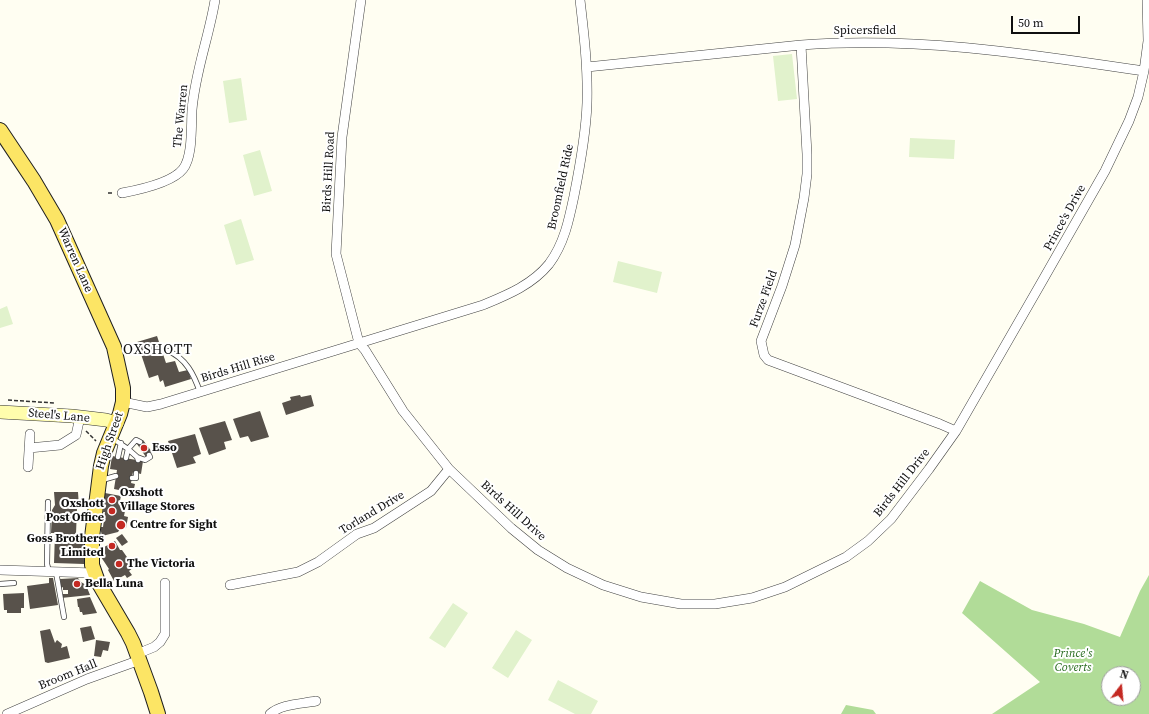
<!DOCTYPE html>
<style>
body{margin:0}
#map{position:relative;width:1149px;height:714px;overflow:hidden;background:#fffef2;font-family:"Source Serif 4",serif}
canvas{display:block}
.north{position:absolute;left:1101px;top:666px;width:40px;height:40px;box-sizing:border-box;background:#fff;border:1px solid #9f9f9f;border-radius:50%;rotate:16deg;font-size:11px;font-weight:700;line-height:16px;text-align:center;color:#0f0f0f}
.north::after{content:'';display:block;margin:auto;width:14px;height:18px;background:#c42922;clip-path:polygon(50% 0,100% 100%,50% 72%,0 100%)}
.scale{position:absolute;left:1011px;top:16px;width:69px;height:18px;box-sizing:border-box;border:2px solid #0f0f0f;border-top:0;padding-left:5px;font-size:12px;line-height:14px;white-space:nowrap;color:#0f0f0f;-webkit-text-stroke:3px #fff;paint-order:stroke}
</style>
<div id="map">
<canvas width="1149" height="714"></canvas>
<div class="north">N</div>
<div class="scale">50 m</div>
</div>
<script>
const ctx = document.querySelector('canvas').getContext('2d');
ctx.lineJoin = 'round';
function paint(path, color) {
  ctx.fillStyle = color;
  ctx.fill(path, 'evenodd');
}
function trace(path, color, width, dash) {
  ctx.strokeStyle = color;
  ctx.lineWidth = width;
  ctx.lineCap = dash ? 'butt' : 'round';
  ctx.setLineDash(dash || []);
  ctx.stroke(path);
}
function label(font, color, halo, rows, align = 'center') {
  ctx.font = font + ' "Source Serif 4",serif';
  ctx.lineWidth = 4;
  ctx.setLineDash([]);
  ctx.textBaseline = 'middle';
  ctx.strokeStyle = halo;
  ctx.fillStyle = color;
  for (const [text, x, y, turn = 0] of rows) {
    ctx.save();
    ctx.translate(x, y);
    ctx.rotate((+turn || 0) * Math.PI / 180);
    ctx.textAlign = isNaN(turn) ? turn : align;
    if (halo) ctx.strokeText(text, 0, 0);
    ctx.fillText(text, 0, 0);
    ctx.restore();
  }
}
const forest = new Path2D(`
 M 1149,575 L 1149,714 L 992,714 L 1040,682 L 962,613 L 980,581 L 1032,610 L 1084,624 L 1120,637 L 1140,591 ZM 1109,674 L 1133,674 L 1133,698 L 1109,698 Z
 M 846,705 L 873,710 L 876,714 L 841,714 Z`);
const pitch = new Path2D(`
 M 792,54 L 797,99 L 778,101 L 773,56 Z
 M 241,78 L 247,120 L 229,123 L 223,81 Z
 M 910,138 L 955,140 L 954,159 L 909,157 Z
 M 260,150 L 272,191 L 254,196 L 243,155 Z
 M 241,219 L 254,260 L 236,265 L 224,225 Z
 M 618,261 L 662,272 L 657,293 L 613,282 Z
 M 7,306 L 13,324 L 0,328 L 0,309 Z
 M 453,603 L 468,613 L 445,648 L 429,638 Z
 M 516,630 L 532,640 L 508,678 L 492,668 Z
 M 558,680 L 598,701 L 591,714 L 575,714 L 548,700 Z`);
const building = new Path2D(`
 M 157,336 L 166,363 L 175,361 L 179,372 L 188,370 L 191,379 L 165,387 L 163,380 L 160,382 L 158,375 L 149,378 L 137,342 Z
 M 300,395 L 301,397 L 311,395 L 314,406 L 286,415 L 282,403 L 291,400 L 290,397 Z
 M 260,411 L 269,437 L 251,442 L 248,436 L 240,438 L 233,419 Z
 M 225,421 L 232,440 L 224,442 L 226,449 L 209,455 L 199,428 Z
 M 195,434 L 201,454 L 193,457 L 196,463 L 177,468 L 168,441 Z
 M 143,440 L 152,452 L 146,457 L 137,444 Z
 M 112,456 L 143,461 L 141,474 L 133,472 L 131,483 L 135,484 L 133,493 L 114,489 L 117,470 L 110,469 Z
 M 54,492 L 78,492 L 79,507 L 77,508 L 76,534 L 83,534 L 83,537 L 84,537 L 84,564 L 54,563 L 55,533 L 51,533 L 52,510 L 55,505 Z
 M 105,493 L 121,496 L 119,505 L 126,506 L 124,516 L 128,517 L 126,528 L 120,529 L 118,532 L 102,536 L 100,527 L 103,527 L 105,512 L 103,512 L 104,507 L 103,506 Z
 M 122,534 L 128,542 L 122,546 L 116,538 Z
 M 115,541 L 120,550 L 122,550 L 134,567 L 129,571 L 132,575 L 127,578 L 125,575 L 114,581 L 108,570 L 109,569 L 97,551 Z
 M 49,578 L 53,578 L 58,605 L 30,609 L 27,586 L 49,583 Z
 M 78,578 L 81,582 L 86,585 L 90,595 L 61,598 L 60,594 L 68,594 L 68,590 L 63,590 L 63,587 L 61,588 L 60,579 Z
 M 24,593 L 24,608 L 21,608 L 21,613 L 7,613 L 7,610 L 4,610 L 3,594 Z
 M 90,597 L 97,613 L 83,615 L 82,612 L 80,612 L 79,607 L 78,607 L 77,599 Z
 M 91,626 L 95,639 L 83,642 L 80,628 Z
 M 50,629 L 55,643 L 57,640 L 62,644 L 61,648 L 67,646 L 70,658 L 48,663 L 45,662 L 40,631 Z
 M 96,640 L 110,642 L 108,651 L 103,650 L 101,657 L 94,656 Z`);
const path = new Path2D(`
 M 108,193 L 114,193
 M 8,400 L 55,403 L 55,404
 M 86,431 L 96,441`);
const lane = new Path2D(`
 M 168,351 C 186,358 194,375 200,392
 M 112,438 L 128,449 L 126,458
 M 118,457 L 121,443
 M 137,457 L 145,460 L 150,457 L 149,455
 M 138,460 L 137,457 L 128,449 L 136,440 L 140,442
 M 132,478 L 136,478 L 136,473
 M 102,480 L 116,476
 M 48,502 L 47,564 L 49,572
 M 56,572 L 64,617
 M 0,584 L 14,583`);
const street = new Path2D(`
 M 361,0 L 342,137 L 336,254 L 359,343 L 365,350 L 403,411 L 449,469 L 511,528 L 538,550 L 567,568 L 603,585 L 641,597 L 681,604 L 715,604 L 752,598 L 785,587 L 846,557 L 868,541 L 891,519 L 929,469 L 956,431 L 1044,278 L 1105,171 L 1129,121 L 1138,97 L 1144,71 L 1148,41 L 1147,0
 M 801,45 L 807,154 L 807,174 L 804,198 L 795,245 L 782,286 L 761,341 L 764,355 L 768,360 L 940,424 L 956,431
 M 587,67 L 801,45 C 916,36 1030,54 1144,71
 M 122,193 C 138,190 172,183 183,169 C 193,156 191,126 192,110 C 195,72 209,37 215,0
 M 123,402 L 147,407 L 161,404 L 483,305 C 507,295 532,285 549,264 C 564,244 569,220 574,196 C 580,166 586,134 587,103 C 588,68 584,34 580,0
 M 29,448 L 60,445 L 76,435 L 80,417
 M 28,467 L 30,434
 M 0,570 L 94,573
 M 230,585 L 298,572 L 318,562 L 357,534 L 374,528 L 431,491 L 449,469
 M 137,654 L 154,647 L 160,642 L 165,634 L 165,583
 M 7,714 L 87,679 L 140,660
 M 270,714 C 281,704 301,704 316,701`);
const secondary = new Path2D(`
 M 0,412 L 72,416 L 106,420 L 117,423`);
const primary = new Path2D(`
 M 0,130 L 34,181 L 57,220 L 114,347 L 123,388 L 123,402 L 120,414 L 104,453 L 101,466 L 92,537 L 92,565 L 98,582 L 128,633 L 133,643 L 151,692 L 158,714`);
const markers = [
 [144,448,4,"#c42922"],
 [112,500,4,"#c42922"],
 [112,511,4,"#c42922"],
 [121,525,5,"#c42922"],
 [112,546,4,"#c42922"],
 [119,564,4,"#c42922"],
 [77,584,4,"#c42922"]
];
const streetNames = [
 ["Spicersfield",865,31],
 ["The Warren",181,116,-84],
 ["Birds Hill Road",329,172,-87],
 ["Broomfield Ride",561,187,-78],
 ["Prince's Drive",1065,218,-61],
 ["Warren Lane",75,260,66],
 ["Furze Field",764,299,-70],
 ["Birds Hill Rise",238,368,-17],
 ["Steel's Lane",59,416,5],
 ["High Street",110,441,-71],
 ["Birds Hill Drive",902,483,-52],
 ["Birds Hill Drive",513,511,42],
 ["Torland Drive",372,513,-31],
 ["Broom Hall",68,675,-22]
];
const poiNames = [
 ["Esso",152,448],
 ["Oxshott",120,493],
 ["Village Stores",120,507],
 ["Oxshott",104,504,"right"],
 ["Post Office",104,518,"right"],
 ["Centre for Sight",130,525],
 ["Goss Brothers",104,539,"right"],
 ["Limited",104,553,"right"],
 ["The Victoria",127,564],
 ["Bella Luna",85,584]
];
const parkNames = [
 ["Prince's",1073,654],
 ["Coverts",1073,668]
];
const quarterNames = [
 ["OXSHOTT",158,350]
];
paint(forest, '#b1dc98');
paint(pitch, '#e1f2cc');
paint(building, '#58524b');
trace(lane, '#424242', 6);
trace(street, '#424242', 10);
trace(secondary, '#313131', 14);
trace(primary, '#202020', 16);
trace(path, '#313131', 1.5, [4, 2]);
trace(lane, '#fff', 4.5);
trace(street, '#fff', 9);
trace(secondary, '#fffdad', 13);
trace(primary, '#fce565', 14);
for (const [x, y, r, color] of markers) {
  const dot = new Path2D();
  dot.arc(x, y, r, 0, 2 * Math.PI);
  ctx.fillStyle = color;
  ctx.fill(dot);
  trace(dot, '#fff', 1.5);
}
label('12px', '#0f0f0f', '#fff', streetNames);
label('bold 12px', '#0f0f0f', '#fff', poiNames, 'left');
label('italic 12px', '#266a1d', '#fff', parkNames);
ctx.letterSpacing = '1px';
label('14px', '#0f0f0f', '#fff', quarterNames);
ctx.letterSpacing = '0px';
</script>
